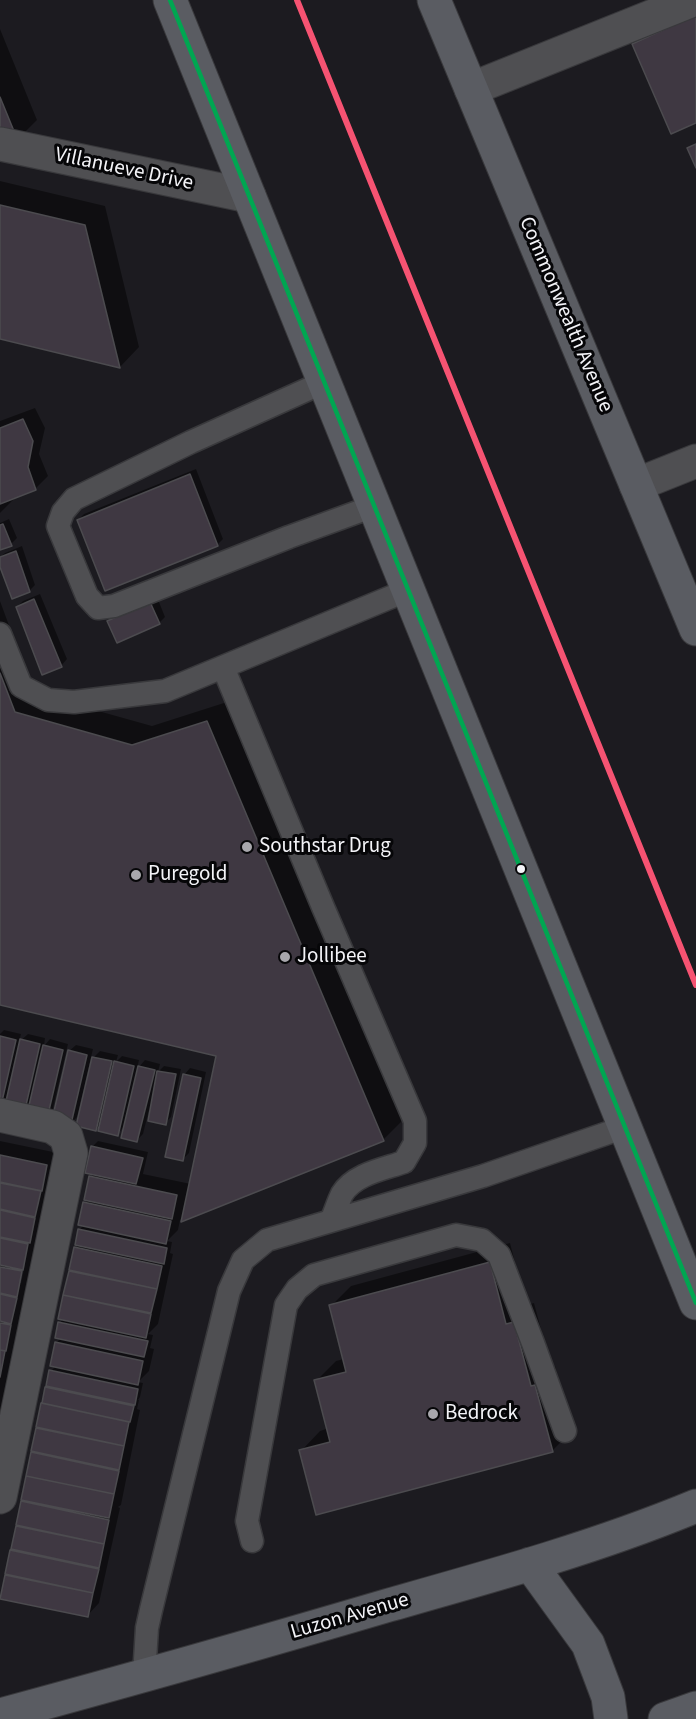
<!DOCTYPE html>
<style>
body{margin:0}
canvas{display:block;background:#1c1b20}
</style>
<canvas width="696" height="1719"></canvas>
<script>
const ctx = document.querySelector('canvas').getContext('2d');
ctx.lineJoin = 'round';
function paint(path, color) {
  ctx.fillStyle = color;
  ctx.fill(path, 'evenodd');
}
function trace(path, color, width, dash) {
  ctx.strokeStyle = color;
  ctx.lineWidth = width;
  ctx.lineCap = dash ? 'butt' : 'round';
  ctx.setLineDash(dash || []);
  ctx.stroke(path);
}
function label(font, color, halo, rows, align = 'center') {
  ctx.font = font + ' "Source Sans 3",sans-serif';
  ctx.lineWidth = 6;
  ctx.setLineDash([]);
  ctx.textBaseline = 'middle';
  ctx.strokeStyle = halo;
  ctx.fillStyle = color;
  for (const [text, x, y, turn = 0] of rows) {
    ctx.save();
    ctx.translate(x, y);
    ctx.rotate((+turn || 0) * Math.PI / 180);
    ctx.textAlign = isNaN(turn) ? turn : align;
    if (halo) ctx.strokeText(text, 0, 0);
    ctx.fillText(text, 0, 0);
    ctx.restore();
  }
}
const shadow = new Path2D(`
 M 696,7 L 696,121 L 633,44 L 650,28 Z
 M 0,29 L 37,120 L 17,140 L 0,135 Z
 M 0,181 L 105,206 L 139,347 L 120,367 L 0,338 Z
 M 35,408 L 45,428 L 39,454 L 48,476 L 36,488 L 17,496 L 0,513 L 0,421 Z
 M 196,469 L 223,539 L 217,545 L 78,520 L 84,514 Z
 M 9,519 L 17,538 L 11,544 L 0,549 L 0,523 Z
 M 22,546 L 35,585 L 29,591 L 0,563 L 0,557 L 5,553 Z
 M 40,594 L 67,659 L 61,666 L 17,607 L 23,601 Z
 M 157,597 L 165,617 L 159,623 L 109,621 L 115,615 Z
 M 0,601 L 34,693 L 152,726 L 227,702 L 403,1120 L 383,1140 L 180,1220 L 178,1230 L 167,1241 L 172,1242 L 170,1253 L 173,1254 L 158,1324 L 148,1334 L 153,1335 L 150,1348 L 154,1349 L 149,1371 L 138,1382 L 143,1383 L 140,1397 L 138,1400 L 139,1400 L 137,1409 L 140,1410 L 121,1505 L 118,1507 L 120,1508 L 99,1603 L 87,1616 L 1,1597 L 22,1502 L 25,1499 L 23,1499 L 42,1404 L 47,1388 L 49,1385 L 51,1371 L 56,1366 L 56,1343 L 61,1338 L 60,1323 L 63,1319 L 60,1318 L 76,1248 L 79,1244 L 79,1230 L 84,1225 L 85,1203 L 88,1200 L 91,1177 L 94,1173 L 92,1147 L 98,1141 L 148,1152 L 143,1174 L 191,1184 L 217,1055 L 0,1004 Z
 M 4,1030 L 21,1034 L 19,1042 L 28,1034 L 45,1038 L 44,1046 L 50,1039 L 68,1044 L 52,1112 L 0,1108 L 0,1034 Z
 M 76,1045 L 93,1049 L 77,1117 L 71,1123 L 69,1051 Z
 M 100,1051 L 118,1055 L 116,1062 L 122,1056 L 139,1060 L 137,1069 L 145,1060 L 160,1064 L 158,1072 L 164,1066 L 181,1069 L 171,1117 L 165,1123 L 149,1110 L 143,1134 L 137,1140 L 125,1126 L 117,1134 L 101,1124 L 96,1129 L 78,1125 L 94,1057 Z
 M 190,1068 L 206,1072 L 189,1153 L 183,1159 L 184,1075 Z
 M 0,1141 L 58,1153 L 34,1256 L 32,1259 L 34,1260 L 29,1283 L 26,1286 L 28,1286 L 23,1310 L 20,1313 L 22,1313 L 0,1416 ZM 22,1264 L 25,1264 L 21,1283 L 18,1283 Z
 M 510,1243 L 526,1305 L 534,1303 L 551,1367 L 555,1366 L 572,1431 L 552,1451 L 301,1451 L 320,1431 L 329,1428 L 316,1381 L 336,1361 L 344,1359 L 331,1306 L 351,1286 Z`);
const building = new Path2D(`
 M 696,15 L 696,123 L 671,134 L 632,44 Z
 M 0,97 L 18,141 L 0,137 Z
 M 696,144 L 696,168 L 687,148 Z
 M 0,205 L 85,225 L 120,368 L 0,339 Z
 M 23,419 L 33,441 L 28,467 L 36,490 L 0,504 L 0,428 Z
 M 190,474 L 218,546 L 105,591 L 77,520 Z
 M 3,524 L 12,546 L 0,550 L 0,525 Z
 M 16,551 L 30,592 L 12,599 L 0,567 L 0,557 Z
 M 34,599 L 62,667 L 42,675 L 16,607 Z
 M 150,602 L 160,624 L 117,643 L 107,621 Z
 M 0,673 L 15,712 L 132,745 L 207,721 L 384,1141 L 181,1222 L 216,1056 L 0,1005 Z
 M 0,1036 L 16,1040 L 0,1110 Z
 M 20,1039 L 40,1044 L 24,1114 L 4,1110 Z
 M 43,1045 L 63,1050 L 47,1119 L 27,1114 Z
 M 68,1050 L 87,1055 L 71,1124 L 52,1120 Z
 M 92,1057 L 112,1061 L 96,1131 L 76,1126 Z
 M 114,1061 L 134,1066 L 118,1136 L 98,1131 Z
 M 138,1066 L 155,1070 L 137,1142 L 121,1138 Z
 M 157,1071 L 176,1074 L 166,1125 L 148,1121 Z
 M 183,1074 L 201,1078 L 183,1161 L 165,1157 Z
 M 91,1146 L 143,1158 L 136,1184 L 85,1173 Z
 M 0,1155 L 47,1165 L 42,1191 L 0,1182 Z
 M 89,1176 L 177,1195 L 172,1219 L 84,1200 Z
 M 0,1183 L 41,1191 L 35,1217 L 0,1209 Z
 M 83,1202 L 171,1221 L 166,1244 L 78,1225 Z
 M 0,1210 L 35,1218 L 30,1243 L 0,1237 Z
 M 78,1229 L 167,1248 L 164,1264 L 75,1245 Z
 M 0,1238 L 28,1244 L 23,1270 L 0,1265 Z
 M 74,1247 L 162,1266 L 157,1289 L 69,1270 Z
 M 490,1262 L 506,1324 L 514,1322 L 531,1386 L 535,1385 L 553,1452 L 316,1515 L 299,1450 L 330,1442 L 314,1380 L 346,1372 L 329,1305 Z
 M 0,1267 L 22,1271 L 17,1297 L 0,1293 Z
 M 69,1271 L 157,1289 L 151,1313 L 63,1295 Z
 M 0,1294 L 17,1298 L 11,1324 L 0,1321 Z
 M 63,1295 L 151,1314 L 146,1338 L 58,1319 Z
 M 58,1322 L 148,1341 L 144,1357 L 55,1338 Z
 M 0,1323 L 11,1325 L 6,1351 L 0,1350 Z
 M 55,1342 L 143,1361 L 138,1385 L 50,1366 Z
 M 0,1350 L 5,1351 L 0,1377 Z
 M 49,1370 L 138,1389 L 135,1405 L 46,1386 Z
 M 45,1387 L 134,1406 L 130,1422 L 42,1403 Z
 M 41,1403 L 129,1422 L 124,1446 L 36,1427 Z
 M 36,1428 L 124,1446 L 119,1470 L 31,1451 Z
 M 31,1452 L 119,1471 L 114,1494 L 26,1476 Z
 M 26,1476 L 114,1494 L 109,1518 L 21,1500 Z
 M 21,1501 L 109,1520 L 104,1544 L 16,1525 Z
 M 16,1526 L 104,1544 L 99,1568 L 11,1549 Z
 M 10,1550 L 99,1569 L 93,1593 L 5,1574 Z
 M 5,1575 L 93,1593 L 88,1617 L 0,1599 Z`);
const lane = new Path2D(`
 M 324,382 L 191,442 L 74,499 L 63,512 L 58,526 L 87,596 L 98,608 L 114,606 L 289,537 L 374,506
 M 0,634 L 21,686 L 48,700 L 74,702 L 165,691 L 408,590
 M 331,1221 L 483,1176 L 625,1127
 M 252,1541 L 247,1521 L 286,1305 L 297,1289 L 314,1275 L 456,1235 L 482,1240 L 499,1255 L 533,1343 L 565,1431
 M 144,1676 L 147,1628 L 151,1610 L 229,1291 L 243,1260 L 267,1240 L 331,1221 C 335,1212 338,1202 342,1194 C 354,1174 384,1169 404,1162 L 415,1143 L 415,1121 L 323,907 L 223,667`);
const street = new Path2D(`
 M 471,89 L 693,0
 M 0,144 L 249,196
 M 636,485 L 696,461
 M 0,1115 L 53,1127 L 66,1136 L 71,1153 L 0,1497`);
const primary = new Path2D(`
 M 170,0 L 696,1303
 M 434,0 L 696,629
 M 530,1564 L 588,1644 L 608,1697 L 611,1719
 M 0,1715 C 130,1680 260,1643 389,1605 C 492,1576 597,1547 696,1506
 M 665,1719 L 696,1708`);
const bus1 = new Path2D(`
 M 170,0 L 696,1303`);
const metro1 = new Path2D(`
 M 297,0 L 696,985`);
const markers = [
 [247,847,6,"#a8a7ac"],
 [521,869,5,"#f3f3f7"],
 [136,875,6,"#a8a7ac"],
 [285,957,6,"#a8a7ac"],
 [433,1414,6,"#a8a7ac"]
];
const streetNames = [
 ["Villanueve Drive",124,170,12],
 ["Commonwealth Avenue",565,315,67],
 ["Luzon Avenue",350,1617,-16]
];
const poiNames = [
 ["Southstar Drug",259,847],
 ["Puregold",148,875],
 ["Jollibee",297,957],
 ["Bedrock",445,1414]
];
paint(shadow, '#0007');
paint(building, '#3f3842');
trace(building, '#4c4b4f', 1.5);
trace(lane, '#39393c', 25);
trace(street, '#39393c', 35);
trace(primary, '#39393c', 35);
trace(lane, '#4f4f52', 22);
trace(street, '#4f4f52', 33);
trace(primary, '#5a5c62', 33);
trace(bus1, '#00a651', 4.5);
trace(metro1, '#f65372', 6);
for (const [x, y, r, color] of markers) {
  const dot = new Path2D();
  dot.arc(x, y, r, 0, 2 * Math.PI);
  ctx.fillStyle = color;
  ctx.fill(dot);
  trace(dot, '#060608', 2);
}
label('21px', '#f3f3f7', '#060608', streetNames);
label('21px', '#f3f3f7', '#060608', poiNames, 'left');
</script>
